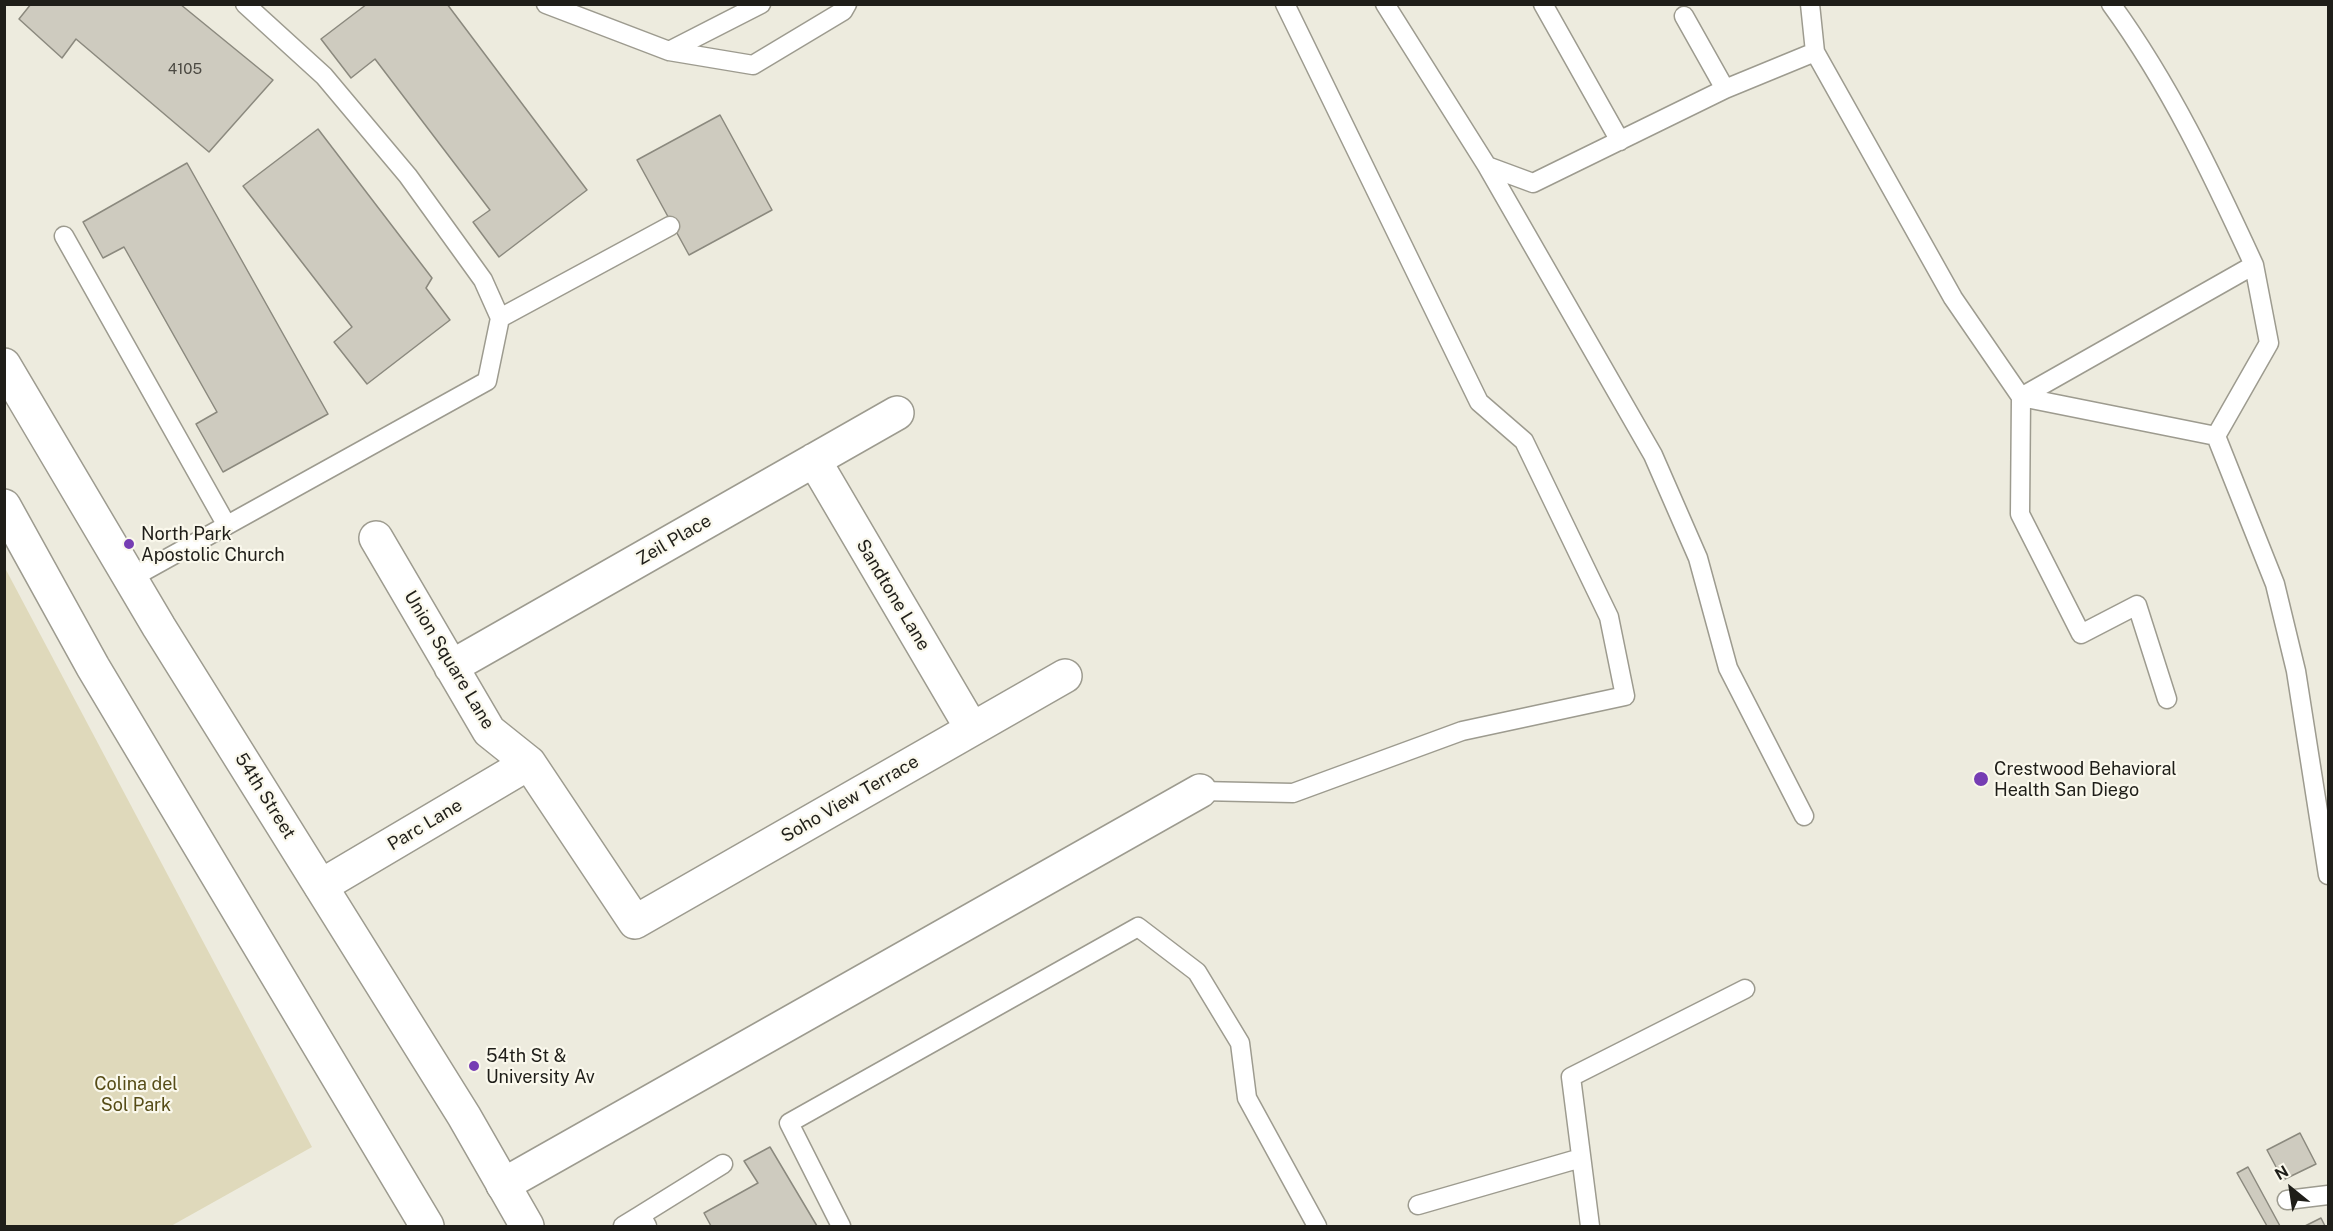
<!DOCTYPE html>
<style>
body{margin:0}
#map{position:relative;width:2333px;height:1231px;overflow:hidden;background:#edebde;font-family:"Public Sans",sans-serif}
canvas{display:block}
.frame{position:absolute;inset:0;border:6px solid #1f1e19;pointer-events:none}
.north{position:absolute;left:2261px;top:1159px;width:60px;height:60px;-webkit-text-stroke:4px #faf8ec;paint-order:stroke;rotate:330deg;font-size:16px;font-weight:700;line-height:24px;text-align:center;color:#1f1e19}
.north::after{content:'';display:block;margin:auto;width:21px;height:27px;background:#1f1e19;clip-path:polygon(50% 0,100% 100%,50% 72%,0 100%)}
</style>
<div id="map">
<canvas width="2333" height="1231"></canvas>
<div class="frame"></div>
<div class="north">N</div>
</div>
<script>
const ctx = document.querySelector('canvas').getContext('2d');
ctx.lineJoin = 'round';
function paint(path, color) {
  ctx.fillStyle = color;
  ctx.fill(path, 'evenodd');
}
function trace(path, color, width, dash) {
  ctx.strokeStyle = color;
  ctx.lineWidth = width;
  ctx.lineCap = dash ? 'butt' : 'round';
  ctx.setLineDash(dash || []);
  ctx.stroke(path);
}
function label(font, color, halo, rows, align = 'center') {
  ctx.font = font + ' "Public Sans",sans-serif';
  ctx.lineWidth = 4.5;
  ctx.setLineDash([]);
  ctx.textBaseline = 'middle';
  ctx.strokeStyle = halo;
  ctx.fillStyle = color;
  for (const [text, x, y, turn = 0] of rows) {
    ctx.save();
    ctx.translate(x, y);
    ctx.rotate((+turn || 0) * Math.PI / 180);
    ctx.textAlign = isNaN(turn) ? turn : align;
    if (halo) ctx.strokeText(text, 0, 0);
    ctx.fillText(text, 0, 0);
    ctx.restore();
  }
}
const green = new Path2D(`
 M 5,568 L 312,1147 L 171,1226 L 5,1226 Z`);
const building = new Path2D(`
 M 31,4 L 180,4 L 273,80 L 209,152 L 76,39 L 62,58 L 19,19 Z
 M 367,4 L 447,4 L 587,190 L 499,257 L 473,222 L 490,210 L 375,59 L 351,78 L 321,39 Z
 M 720,115 L 772,210 L 689,255 L 637,160 Z
 M 318,129 L 432,278 L 426,288 L 450,320 L 367,384 L 334,342 L 352,327 L 243,186 Z
 M 187,163 L 328,414 L 223,472 L 196,424 L 217,412 L 124,247 L 103,258 L 83,222 Z
 M 2300,1133 L 2316,1164 L 2283,1180 L 2267,1150 Z
 M 770,1147 L 817,1226 L 711,1226 L 704,1213 L 758,1183 L 744,1161 Z
 M 2248,1167 L 2280,1226 L 2267,1226 L 2237,1173 Z
 M 2321,1218 L 2325,1226 L 2305,1226 Z`);
const service = new Path2D(`
 M 546,4 L 669,51 L 753,65 L 843,11 L 847,4
 M 1385,4 L 1487,166 L 1533,183 L 1725,89 L 1815,52 L 1953,298 L 2021,397 L 2216,436 L 2275,584 L 2296,671 L 2328,875
 M 1543,4 L 1620,141
 M 1810,4 L 1815,52
 M 2111,4 C 2170,85 2212,174 2254,265 L 2021,397 L 2020,514 L 2081,634 L 2137,605 L 2167,699
 M 1684,16 L 1725,89
 M 669,51 L 761,4
 M 1487,166 L 1653,455 L 1698,558 L 1728,668 L 1804,816
 M 64,236 L 226,524
 M 500,318 L 670,226
 M 2216,436 L 2269,343 L 2254,265
 M 130,579 L 487,381 L 500,318 L 483,280 L 408,176 L 324,76 L 245,4
 M 1200,791 L 1293,793 L 1462,731 L 1625,696 L 1609,617 L 1524,441 L 1479,402 L 1285,4
 M 2287,1200 L 2328,1195
 M 1418,1205 L 1581,1158
 M 641,1215 L 723,1164
 M 623,1226 L 641,1215 L 647,1226
 M 841,1226 L 789,1123 L 1138,927 L 1197,972 L 1240,1043 L 1247,1098 L 1317,1226
 M 1590,1226 L 1571,1077 L 1745,989`);
const minor = new Path2D(`
 M 814,460 L 972,729
 M 376,538 L 489,731 L 529,763 L 635,922 L 1065,676
 M 451,667 L 897,413
 M 321,886 L 529,763
 M 503,1185 L 1200,791`);
const primary = new Path2D(`
 M 4,365 L 159,627 L 464,1116 L 527,1226
 M 4,506 L 93,667 L 427,1226`);
const markers = [
 [129,544,6,"#763db3"],
 [1981,779,8,"#763db3"],
 [474,1066,6,"#763db3"]
];
const numberNames = [
 ["4105",185,69]
];
const poiNames = [
 ["North Park",141,534],
 ["Apostolic Church",141,555],
 ["Crestwood Behavioral",1994,769],
 ["Health San Diego",1994,790],
 ["54th St &",486,1056],
 ["University Av",486,1077]
];
const streetNames = [
 ["Zeil Place",674,540,-30],
 ["Sandtone Lane",893,595,59],
 ["Union Square Lane",449,660,59],
 ["54th Street",265,796,58],
 ["Soho View Terrace",850,799,-30],
 ["Parc Lane",425,825,-31]
];
const parkNames = [
 ["Colina del",136,1084],
 ["Sol Park",136,1105]
];
paint(green, '#dfd9bb');
paint(building, '#cecbbf');
trace(building, '#8b897e', 1.5);
trace(service, '#9d9b8f', 21);
trace(minor, '#9d9b8f', 36);
trace(primary, '#9d9b8f', 36);
trace(service, '#fff', 18);
trace(minor, '#fff', 33);
trace(primary, '#fff', 33);
for (const [x, y, r, color] of markers) {
  const dot = new Path2D();
  dot.arc(x, y, r, 0, 2 * Math.PI);
  ctx.fillStyle = color;
  ctx.fill(dot);
  trace(dot, '#faf8ec', 2);
}
label('15px', '#4b4942', null, numberNames);
label('18px', '#1f1e19', '#faf8ec', poiNames, 'left');
label('18px', '#1f1e19', '#faf8ec', streetNames);
label('18px', '#564c17', '#faf8ec', parkNames);
</script>
